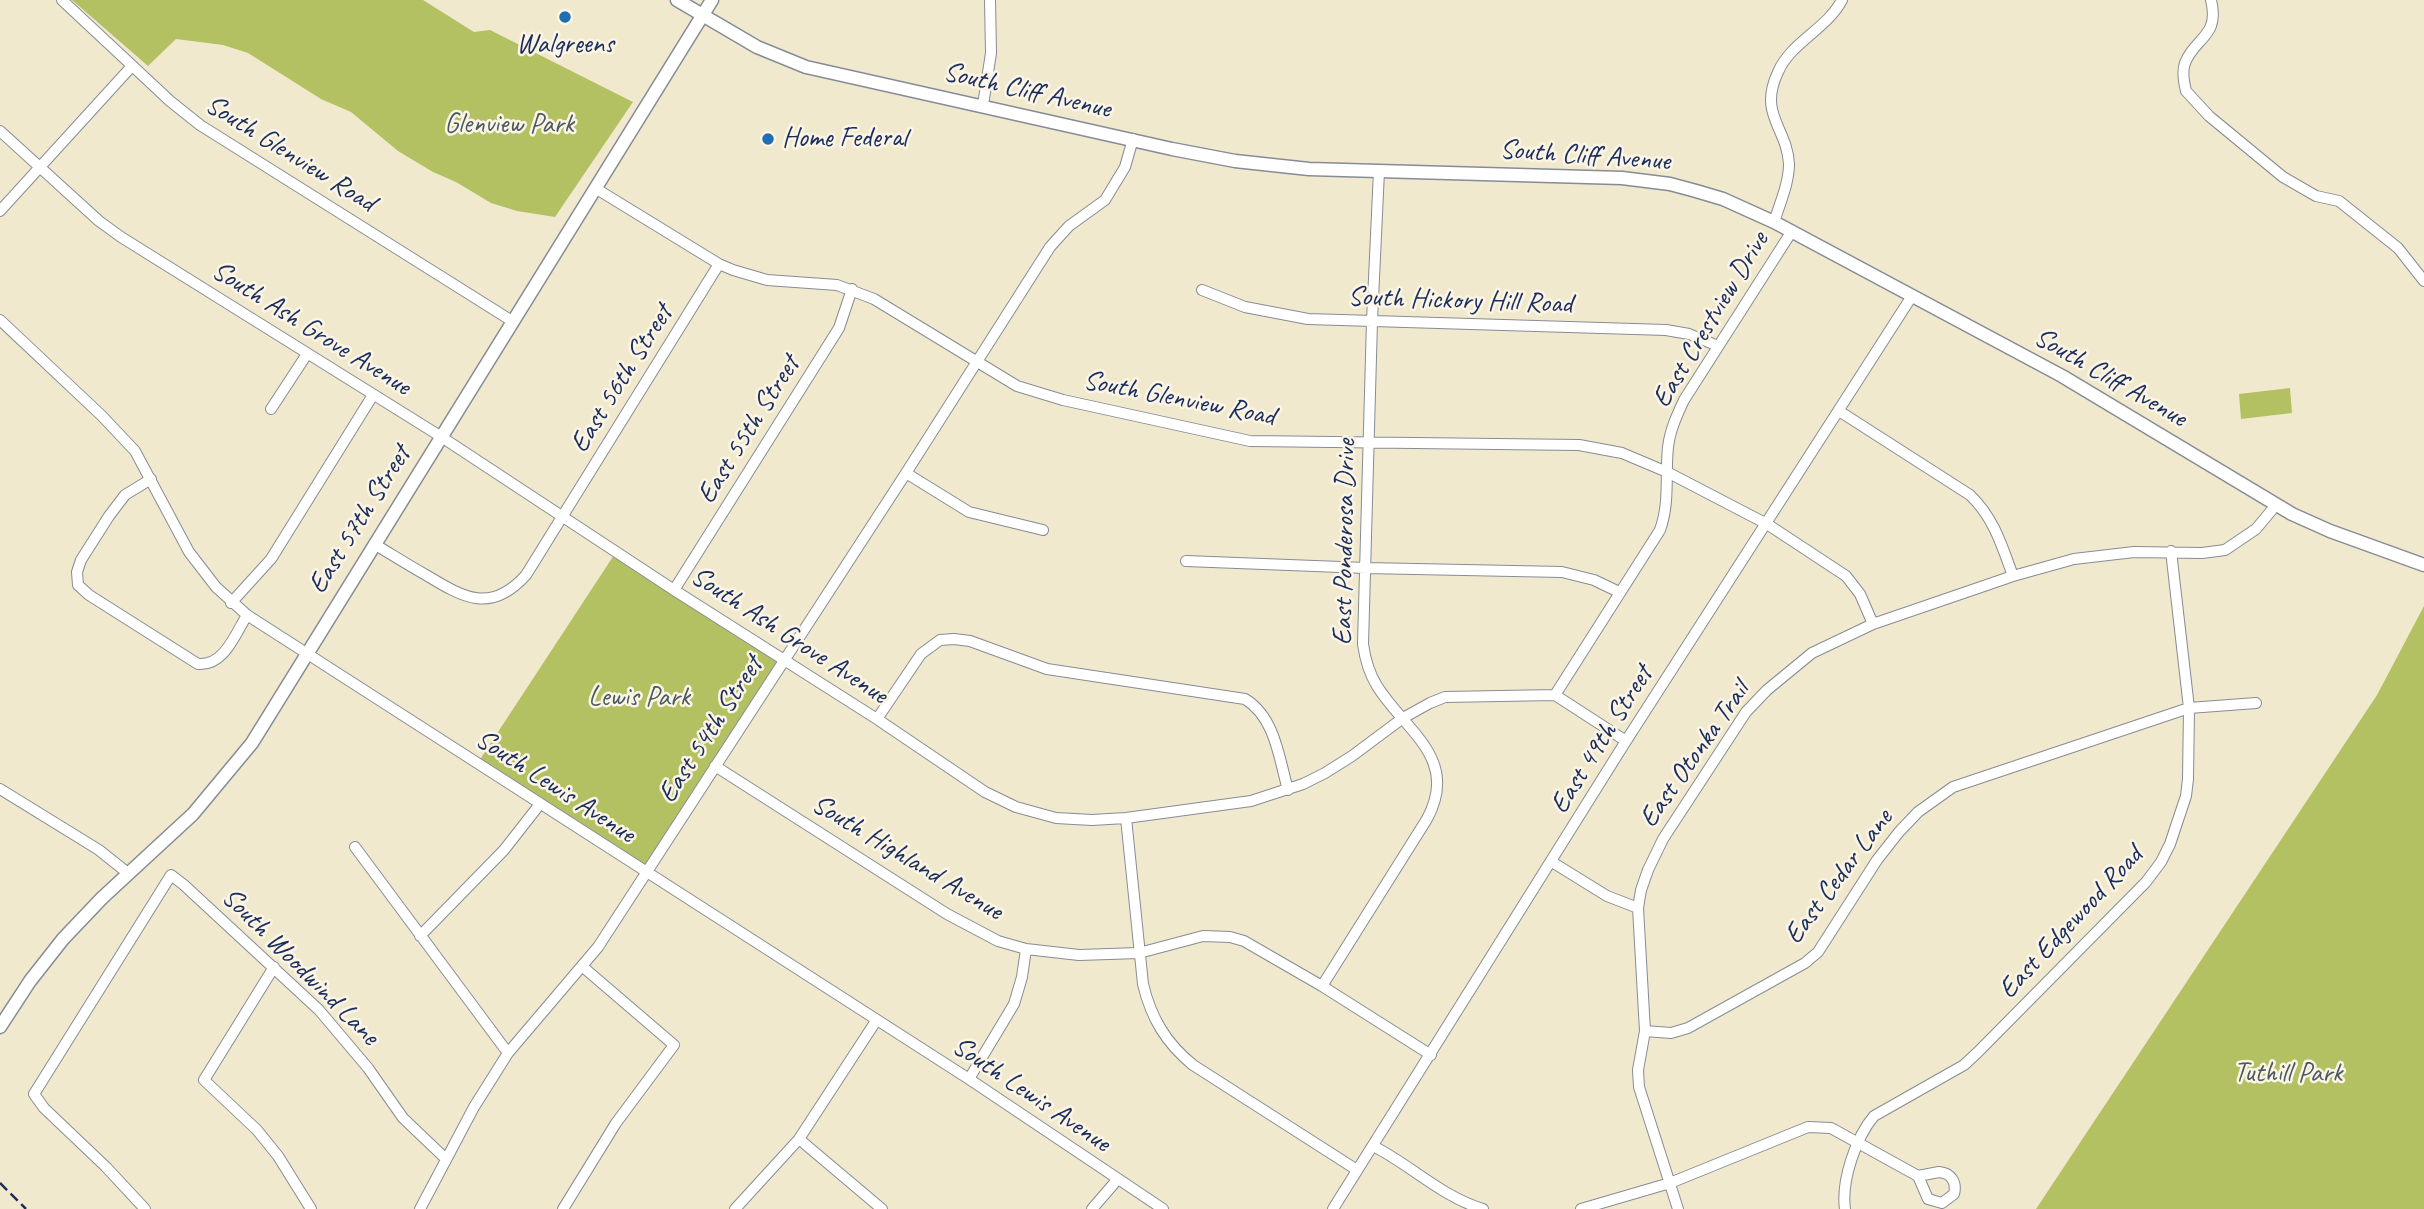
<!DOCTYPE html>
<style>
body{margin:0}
canvas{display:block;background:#f0e9ce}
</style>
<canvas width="2424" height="1209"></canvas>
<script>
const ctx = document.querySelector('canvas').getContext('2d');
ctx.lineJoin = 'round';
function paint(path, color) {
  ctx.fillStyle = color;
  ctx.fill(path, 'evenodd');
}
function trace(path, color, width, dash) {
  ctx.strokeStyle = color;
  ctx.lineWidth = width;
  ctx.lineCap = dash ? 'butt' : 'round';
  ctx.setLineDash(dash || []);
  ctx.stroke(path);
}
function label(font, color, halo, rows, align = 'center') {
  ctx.font = font + ' Caveat,sans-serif';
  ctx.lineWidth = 5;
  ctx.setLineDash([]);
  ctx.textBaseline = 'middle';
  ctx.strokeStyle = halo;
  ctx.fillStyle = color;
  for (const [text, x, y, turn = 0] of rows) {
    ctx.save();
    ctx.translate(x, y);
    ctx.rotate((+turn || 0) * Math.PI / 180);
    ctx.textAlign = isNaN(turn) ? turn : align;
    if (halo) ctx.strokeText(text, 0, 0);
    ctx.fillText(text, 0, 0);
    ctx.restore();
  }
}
const green = new Path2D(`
 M 72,0 L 423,0 L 474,32 L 490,30 L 633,102 L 555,217 L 517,211 L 491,203 L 456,182 L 433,172 L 398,151 L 351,112 L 321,99 L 248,53 L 223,45 L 176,39 L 148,66 Z
 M 2290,388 L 2292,413 L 2241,419 L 2239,394 Z
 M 616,552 L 784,659 L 645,872 L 477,764 Z
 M 2424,606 L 2424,1209 L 2036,1209 L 2377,695 Z`);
const minor = new Path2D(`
 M 62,0 L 170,101 L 200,125 L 512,321
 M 2211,0 C 2220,37 2195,37 2185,63 C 2182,71 2184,83 2186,91 L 2209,116 L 2283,177 L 2316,196 L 2339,201 L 2398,248 L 2424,281
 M 983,105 L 991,53 L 990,0
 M 0,131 L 99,221 L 121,237 L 440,436 L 674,590 L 877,719 L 985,792 L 1016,807 L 1056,818 L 1092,820 L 1126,818 L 1251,801 L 1303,784 L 1325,773 L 1352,756 L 1403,718 L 1430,703 L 1445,697 L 1555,695 L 1626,741
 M 595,188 L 719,264 L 733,270 L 767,280 L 837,285 L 874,299 L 1017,386 L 1063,400 L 1250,441 L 1579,445 L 1622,453 L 1667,472 L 1767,524 L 1846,576 L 1860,594 L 1873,624
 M 0,211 L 132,66
 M 1774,222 C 1780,203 1789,183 1789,164 C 1787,127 1758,115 1778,72 C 1791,42 1827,29 1842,0
 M 1202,290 L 1245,307 L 1308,319 L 1666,330 L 1689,334 L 1718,346
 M 0,320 L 102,416 L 135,451 L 189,552 L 216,587 L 247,615 L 969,1079 L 1163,1209
 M 271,409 L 307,354
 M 1839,411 L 1970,495 C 1994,518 2002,546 2013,576
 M 906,473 L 969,512 L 1043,530
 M 151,479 L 125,495 L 109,516 L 81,560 L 77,572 L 78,585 L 89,595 L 198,664 C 224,666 235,635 247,615
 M 374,544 C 391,554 408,565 426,575 C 464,598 491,614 526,575 L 719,264
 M 1186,561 L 1366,568 L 1562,572 L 1594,580 L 1619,592
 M 674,590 L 839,328 L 852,289
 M 231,603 L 271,559 L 373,395
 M 1555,695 L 1660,530 C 1670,502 1665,476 1668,447 C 1670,430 1677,415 1684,400 L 1792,231
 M 877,719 L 921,654 L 940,640 L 954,639 L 970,641 L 1047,669 L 1245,699 C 1275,717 1279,758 1288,790
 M 715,766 L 947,914 L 998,941 L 1026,949 L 1079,955 L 1139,953 L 1203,936 L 1230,937 L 1244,941 L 1322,986 L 1431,1055
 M 0,789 L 99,850 L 129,874
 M 1126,818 L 1143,984 C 1151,1018 1166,1043 1193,1065 L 1357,1170
 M 355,847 L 508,1053
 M 1552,862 L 1607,896 L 1638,908
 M 420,936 L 504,850 L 540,804
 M 274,967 L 204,1080 L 257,1130 L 278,1156 L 311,1209
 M 1322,986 L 1427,819 C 1460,758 1405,731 1377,686 C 1369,673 1365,659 1363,644 L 1372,321 L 1379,171
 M 1645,1031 L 1671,1033 L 1688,1028 L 1805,963 L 1818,952 L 1877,860 L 1899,832 L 1918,812 L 1953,787 L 2189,708 L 2256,703
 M 969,1079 L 1014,1004 L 1022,977 L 1026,949
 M 799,1139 L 882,1209
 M 1373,1146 C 1411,1165 1442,1197 1483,1209
 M 1939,1172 C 1951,1173 1957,1182 1954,1194 L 1942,1203 L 1928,1199 L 1918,1176 Z
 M 145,1209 L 106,1167 L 44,1108 L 34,1094 L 171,875 L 184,885 L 319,1010 L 368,1068 L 403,1118 L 446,1159
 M 420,1209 L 474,1107 L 508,1053 L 598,947 L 906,473 L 1050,247 L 1069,226 L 1105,200 L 1125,167 L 1133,139
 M 563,1209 L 616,1123 L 674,1045 L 583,967
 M 735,1209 L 799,1139 L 876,1021
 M 1092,1209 L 1117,1180
 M 1333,1209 L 1626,741 L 1912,296
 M 1581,1209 L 1670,1183 L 1808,1127 L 1831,1128 L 1918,1176
 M 1678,1209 L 1639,1087 L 1638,1070 L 1645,1031 L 1638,908 L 1641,890 L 1648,870 L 1663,839 L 1746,712 L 1767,690 L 1812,653 L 1873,624 L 2013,576 L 2074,559 L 2134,552 L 2202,553 L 2225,550 L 2256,529 L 2276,505
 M 1845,1209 C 1841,1181 1856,1137 1874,1116 L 1964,1065 L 1978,1052 L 2146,882 L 2161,862 L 2170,844 L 2186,796 L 2188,779 L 2189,708 L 2171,551`);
const major = new Path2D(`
 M 677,0 L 757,47 L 806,67 L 1172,149 L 1235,161 L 1309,169 L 1622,178 L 1670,184 L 1696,191 L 1723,199 L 1774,222 L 2062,376 L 2292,514 L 2330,531 L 2424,565
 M 0,1027 L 30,981 L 63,939 L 102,898 L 193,814 L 252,743 L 712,0`);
const rail = new Path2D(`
 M 0,1183 L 26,1209`);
const markers = [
 [565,17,7,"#1f6fb2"],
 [768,139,7,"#1f6fb2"]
];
const poiNames = [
 ["Walgreens",565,45],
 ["Home Federal",782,139,"left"]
];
const streetNames = [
 ["South Cliff Avenue",1027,91,13],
 ["South Glenview Road",290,154,32],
 ["South Cliff Avenue",1585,156,4],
 ["South Hickory Hill Road",1460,301,2],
 ["East Crestview Drive",1711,320,-59],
 ["South Ash Grove Avenue",311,329,32],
 ["South Cliff Avenue",2110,378,30],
 ["East 56th Street",622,379,-58],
 ["South Glenview Road",1179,399,11],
 ["East 55th Street",749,430,-58],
 ["East 57th Street",360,520,-58],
 ["East Ponderosa Drive",1345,542,-89],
 ["South Ash Grove Avenue",789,636,33],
 ["East 54th Street",711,730,-57],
 ["East 49th Street",1602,740,-58],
 ["East Otonka Trail",1695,755,-55],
 ["South Lewis Avenue",555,787,33],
 ["South Highland Avenue",907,858,31],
 ["East Cedar Lane",1839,877,-53],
 ["East Edgewood Road",2071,923,-47],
 ["South Woodwind Lane",300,967,45],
 ["South Lewis Avenue",1031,1095,34]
];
const parkNames = [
 ["Glenview Park",509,125],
 ["Lewis Park",639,698],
 ["Tuthill Park",2288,1074]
];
paint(green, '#b4c163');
trace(minor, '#868c96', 12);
trace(major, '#868c96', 15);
trace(minor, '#fff', 10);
trace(major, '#fff', 12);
trace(rail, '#1b2f5e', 2.5, [10, 5]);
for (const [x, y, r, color] of markers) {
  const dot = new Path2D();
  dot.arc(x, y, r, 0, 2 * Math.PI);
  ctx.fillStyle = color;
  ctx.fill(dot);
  trace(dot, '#fcf5e5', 2.5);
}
label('28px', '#1b2f5e', '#fcf5e5', poiNames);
label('28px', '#1b2f5e', '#fcf5e5', streetNames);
label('28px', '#495b60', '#fcf5e5', parkNames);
</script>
